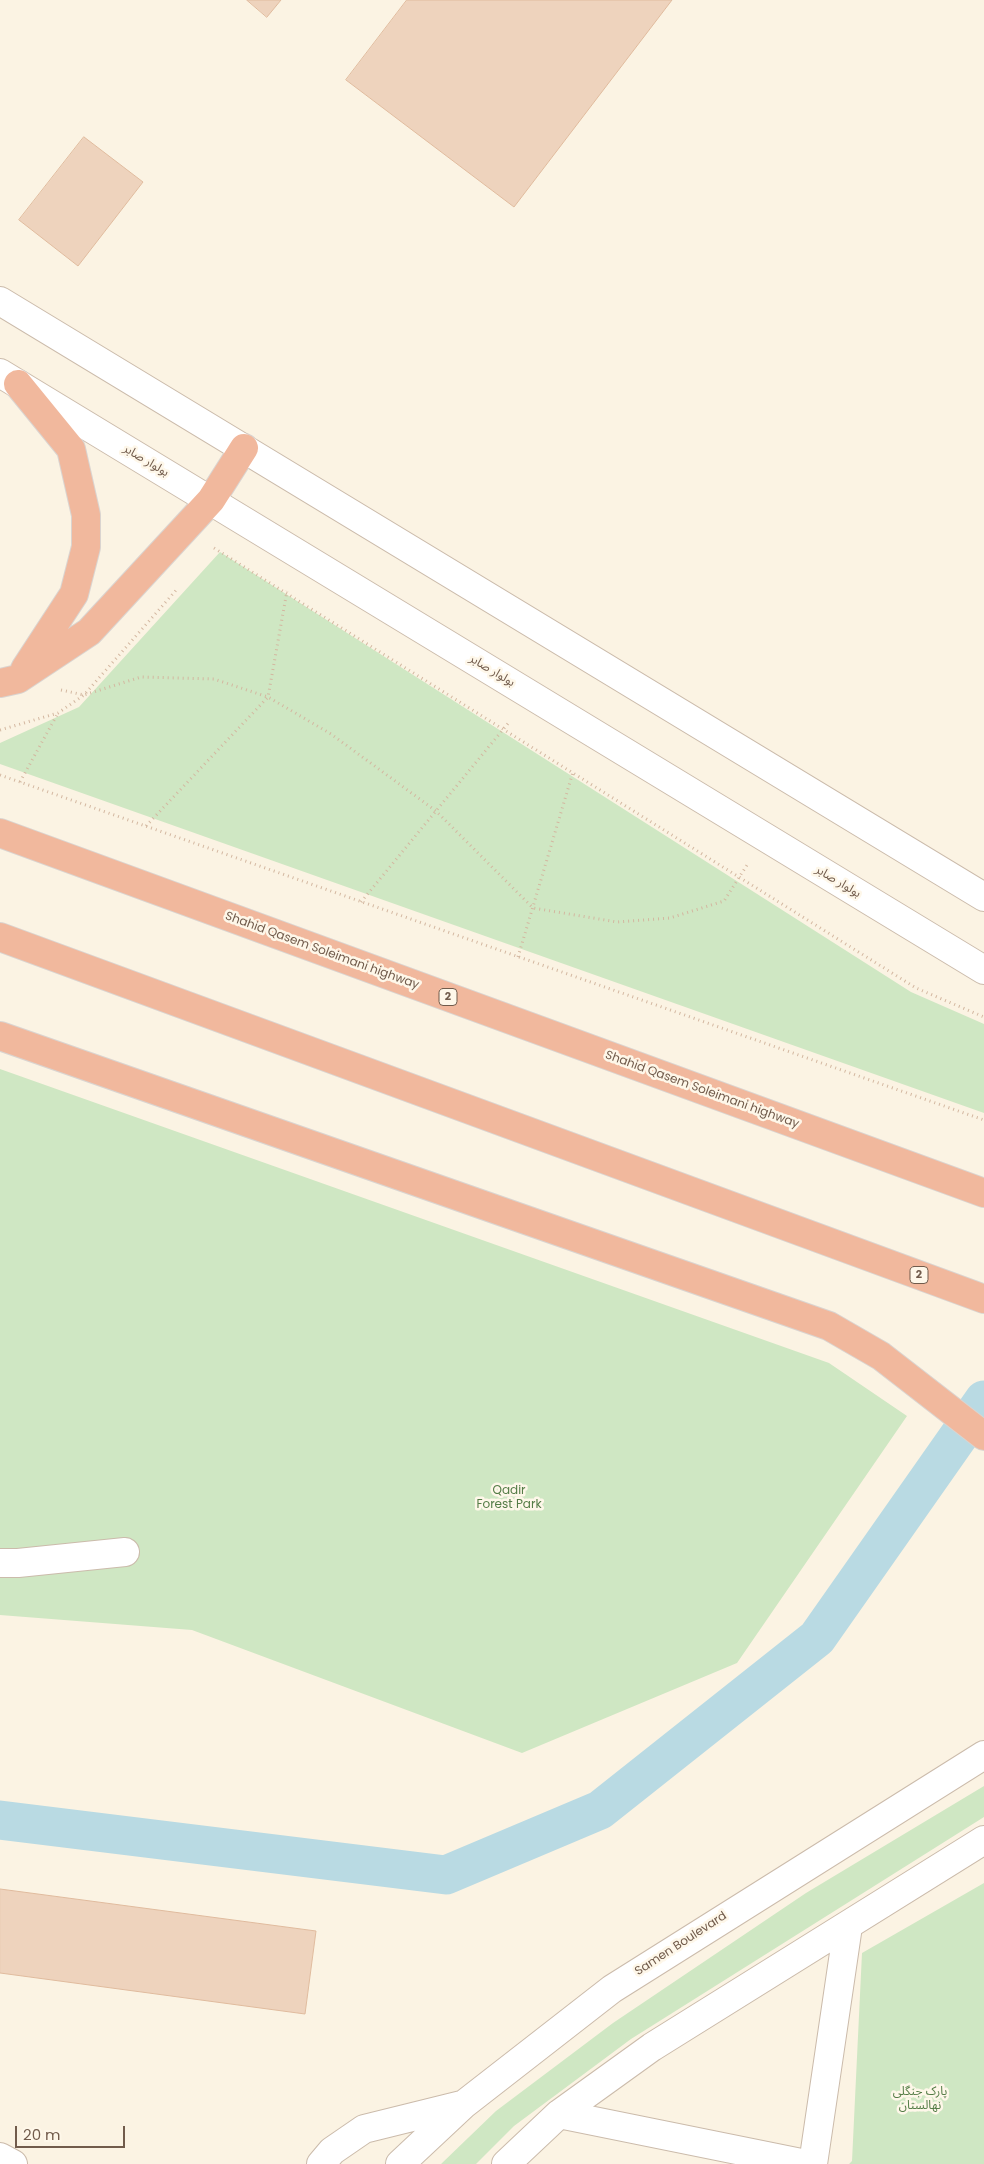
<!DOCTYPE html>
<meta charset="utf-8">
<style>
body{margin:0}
#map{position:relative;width:984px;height:2164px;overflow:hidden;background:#fbf3e3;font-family:Poppins,sans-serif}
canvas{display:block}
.scale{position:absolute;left:15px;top:2126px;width:110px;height:22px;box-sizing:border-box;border:2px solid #715b4b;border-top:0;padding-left:6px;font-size:15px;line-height:18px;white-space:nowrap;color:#715b4b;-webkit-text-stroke:4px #fef7e9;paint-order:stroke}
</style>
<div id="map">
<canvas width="984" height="2164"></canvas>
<div class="scale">20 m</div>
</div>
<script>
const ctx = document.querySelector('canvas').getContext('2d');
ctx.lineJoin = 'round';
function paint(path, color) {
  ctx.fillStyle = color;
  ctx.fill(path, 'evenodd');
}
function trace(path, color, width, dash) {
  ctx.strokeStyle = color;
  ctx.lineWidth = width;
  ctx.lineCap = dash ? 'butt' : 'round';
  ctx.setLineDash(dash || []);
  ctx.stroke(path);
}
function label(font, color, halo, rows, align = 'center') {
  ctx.font = font + ' Poppins,"Noto Sans Arabic",sans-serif';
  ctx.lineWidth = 5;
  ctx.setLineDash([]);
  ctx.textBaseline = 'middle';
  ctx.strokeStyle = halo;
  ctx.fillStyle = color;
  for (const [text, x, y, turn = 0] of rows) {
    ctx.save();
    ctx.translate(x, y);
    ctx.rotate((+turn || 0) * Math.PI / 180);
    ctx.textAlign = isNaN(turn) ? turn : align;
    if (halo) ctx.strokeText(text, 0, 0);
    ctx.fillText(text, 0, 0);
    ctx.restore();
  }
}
const green = new Path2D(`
 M 220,552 L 911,992 L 984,1024 L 984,1113 L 0,764 L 0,743 L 79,707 Z
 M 0,1069 L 829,1363 L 907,1416 L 737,1663 L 522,1753 L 192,1630 L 0,1615 Z
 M 984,1786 L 984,1817 L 631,2039 L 514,2126 L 476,2164 L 441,2164 L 496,2111 L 613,2023 L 806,1893 Z
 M 984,1883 L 984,2164 L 849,2164 L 852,2161 L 862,1953 Z`);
const canal = new Path2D(`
 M 0,1820 L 446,1875 L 600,1810 L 817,1638 L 984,1400`);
const building = new Path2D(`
 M 247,0 L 281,0 L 267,17 Z
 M 407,0 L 672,0 L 514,207 L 346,80 Z
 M 84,137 L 143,182 L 78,266 L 19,220 Z
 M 0,1889 L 316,1931 L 305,2014 L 0,1973 Z`);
const path = new Path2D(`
 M 214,548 L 916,988 L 984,1017
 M 61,690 L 84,695 L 141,677 L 214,679 L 268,697 L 331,734 L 436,811 L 533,908 L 617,922 L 670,918 L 724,901 L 747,865
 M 0,730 L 58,713 L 84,695 L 178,588
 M 0,775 L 984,1120
 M 20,782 L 58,713
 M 146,826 L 268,697 L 287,591
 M 361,902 L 510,721
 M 518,957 L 573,772`);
const minor = new Path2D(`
 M 0,301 L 984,897
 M 0,373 L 984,970
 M 0,1563 L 18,1563 L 125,1552
 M 559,2114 L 806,2164
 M 0,2157 L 13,2164
 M 321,2164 L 332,2151 L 364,2129 L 461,2105
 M 400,2164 L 463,2105 L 612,1989 L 984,1755
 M 506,2164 L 559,2114 L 652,2047 L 984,1840
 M 813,2164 L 848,1926`);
const highway = new Path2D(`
 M 18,384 L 71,449 L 86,515 L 86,547 L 74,594 L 25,669
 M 0,683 L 18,679 L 89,632 L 211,500 L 244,448
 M 0,833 L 984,1193
 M 0,937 L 984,1299
 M 0,1036 L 829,1326 L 881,1356 L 984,1436`);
const shields = [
 [448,997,18],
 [919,1275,18]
];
const shieldNames = [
 ["2",448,997],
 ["2",919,1275]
];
const streetNames = [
 ["بولوار صابر",146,461,31],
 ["بولوار صابر",492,671,31],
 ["بولوار صابر",838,882,31],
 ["Shahid Qasem Soleimani highway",322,951,20],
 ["Shahid Qasem Soleimani highway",702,1090,20],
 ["Samen Boulevard",681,1944,-33]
];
const parkNames = [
 ["Qadir",509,1491],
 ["Forest Park",509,1505],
 ["پارک جنگلی",920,2092],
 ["نهالستان",920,2106]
];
paint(green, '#cfe7c3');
trace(canal, '#b9dae3', 39);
paint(building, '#eed3bd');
trace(building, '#e0bb9e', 1);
trace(minor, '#cbbbab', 30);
trace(highway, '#dad4d0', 30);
trace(path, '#d3b7a0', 3, [1, 4]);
trace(minor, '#fff', 28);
trace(highway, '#f1b89d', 28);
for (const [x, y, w] of shields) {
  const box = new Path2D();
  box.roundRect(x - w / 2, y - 8.5, w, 17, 4);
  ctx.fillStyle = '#fef7e9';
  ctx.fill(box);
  trace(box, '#715b4b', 1);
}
label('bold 11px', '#715b4b', null, shieldNames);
label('12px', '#715b4b', '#fef7e9', streetNames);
label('12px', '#547c46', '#fef7e9', parkNames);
</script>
